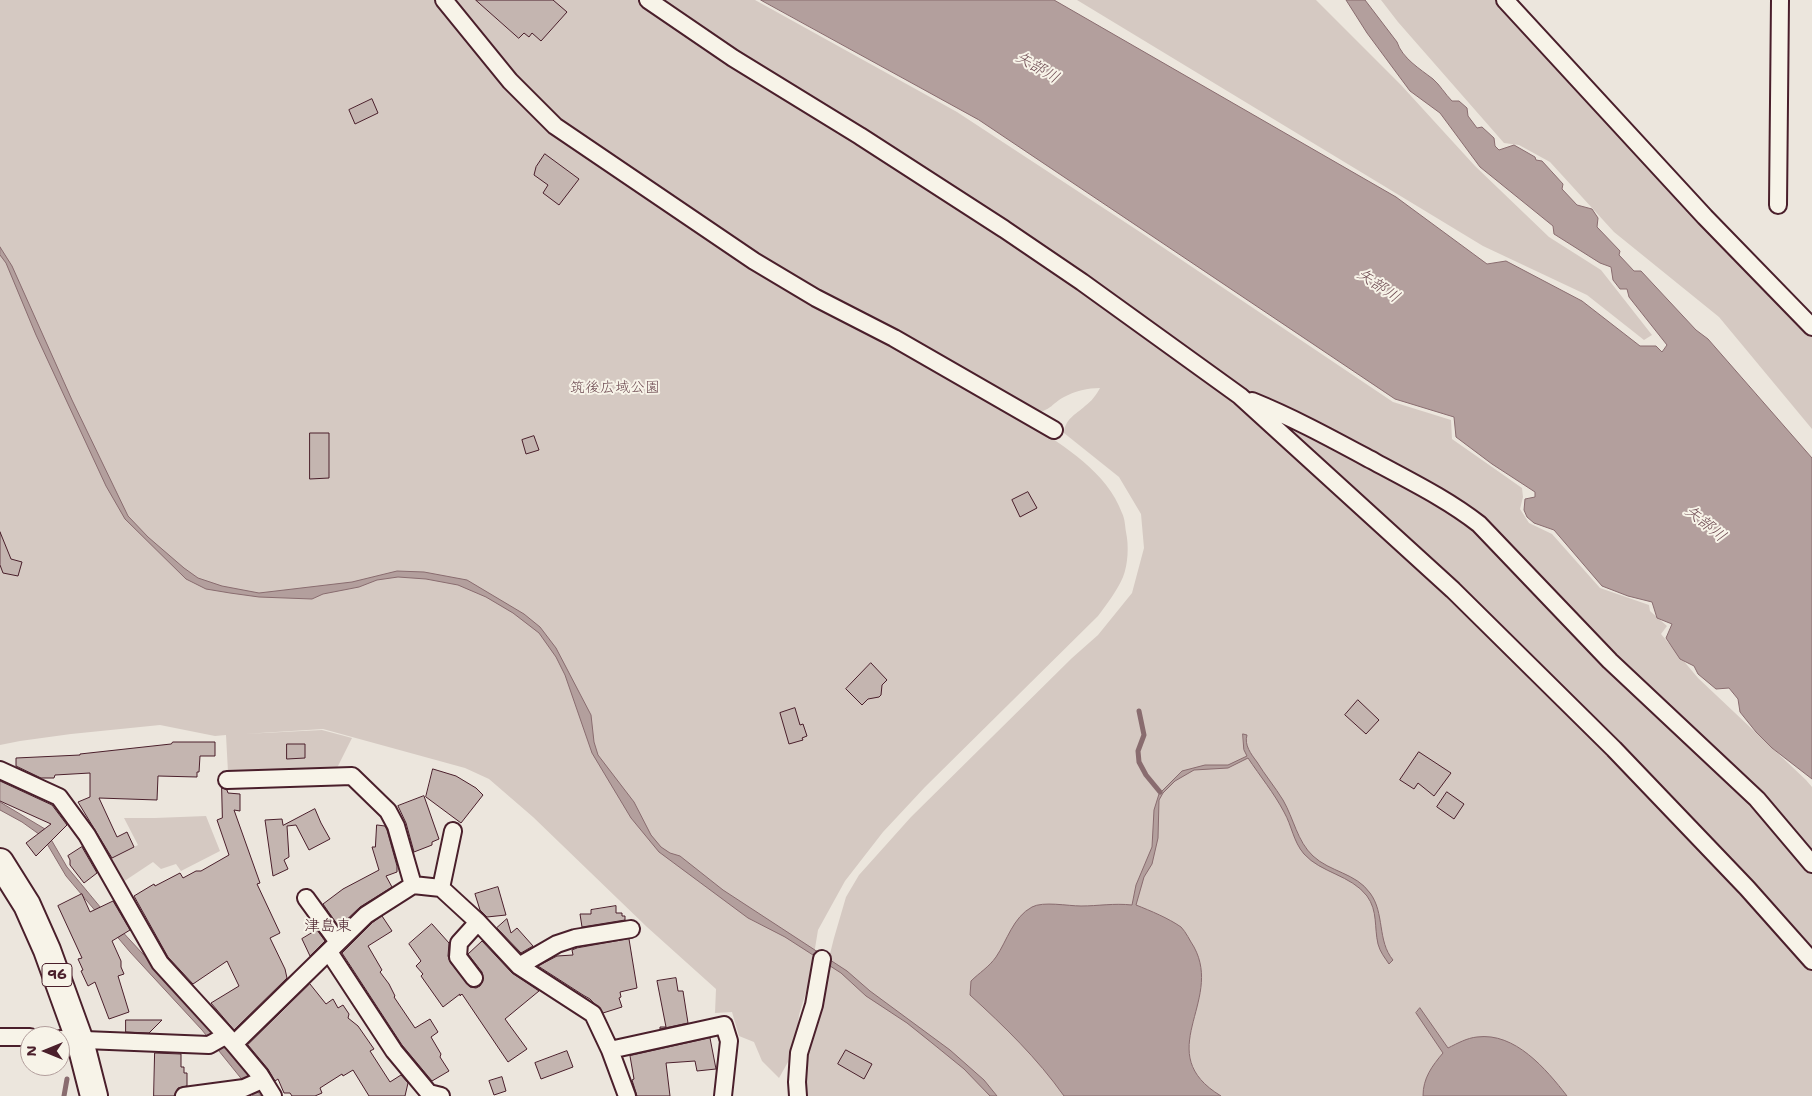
<!DOCTYPE html>
<meta charset="utf-8">
<style>
body{margin:0}
#map{position:relative;width:1812px;height:1096px;overflow:hidden;background:#ece6dd;font-family:"Shantell Sans",sans-serif}
canvas{display:block}
.north{position:absolute;left:20px;top:1026px;width:50px;height:50px;box-sizing:border-box;background:#f7f3e8;border:1px solid #b29e9c;border-radius:50%;rotate:270deg;font-size:14px;font-weight:700;line-height:20px;text-align:center;color:#4a1f2b}
.north::after{content:'';display:block;margin:auto;width:18px;height:22px;background:#4a1f2b;clip-path:polygon(50% 0,100% 100%,50% 72%,0 100%)}
</style>
<div id="map">
<canvas width="1812" height="1096"></canvas>
<div class="north">N</div>
</div>
<script>
const ctx = document.querySelector('canvas').getContext('2d');
ctx.lineJoin = 'round';
function paint(path, color) {
  ctx.fillStyle = color;
  ctx.fill(path, 'evenodd');
}
function trace(path, color, width, dash) {
  ctx.strokeStyle = color;
  ctx.lineWidth = width;
  ctx.lineCap = dash ? 'butt' : 'round';
  ctx.setLineDash(dash || []);
  ctx.stroke(path);
}
function label(font, color, halo, rows, align = 'center') {
  ctx.font = font + ' "Shantell Sans","Klee One",sans-serif';
  ctx.lineWidth = 4;
  ctx.setLineDash([]);
  ctx.textBaseline = 'middle';
  ctx.strokeStyle = halo;
  ctx.fillStyle = color;
  for (const [text, x, y, turn = 0] of rows) {
    ctx.save();
    ctx.translate(x, y);
    ctx.rotate((+turn || 0) * Math.PI / 180);
    ctx.textAlign = isNaN(turn) ? turn : align;
    if (halo) ctx.strokeText(text, 0, 0);
    ctx.fillText(text, 0, 0);
    ctx.restore();
  }
}
const green = new Path2D(`
 M 0,0 L 755,0 L 957,112 L 1140,232 L 1393,402 L 1451,420 L 1452,439 L 1522,488 L 1523,497 L 1520,509 L 1529,523 L 1552,534 L 1600,588 L 1649,605 L 1650,611 L 1667,626 L 1661,634 L 1698,678 L 1806,780 L 1812,787 L 1812,1096 L 800,1096 L 798,1080 L 834,938 L 846,897 L 859,875 L 911,817 L 1072,658 L 1098,635 L 1132,593 L 1144,548 L 1141,514 L 1119,477 L 1064,433 C 1065,419 1075,415 1085,406 C 1091,402 1097,394 1100,388 C 1088,388 1075,391 1064,397 C 1051,404 1053,409 1036,413 L 1030,424 C 1065,447 1107,472 1122,513 C 1125,519 1125,526 1126,532 C 1129,546 1128,564 1123,577 C 1117,591 1107,604 1098,616 L 925,787 L 883,832 L 845,881 L 818,930 L 810,979 L 799,1015 L 793,1079 L 788,1062 L 779,1078 L 762,1061 L 754,1042 L 739,1036 L 732,1012 L 715,1013 L 716,989 L 647,927 L 533,817 L 489,779 L 465,768 L 323,729 L 244,734 L 322,730 L 352,738 L 337,768 L 228,772 L 226,735 L 215,736 L 160,725 L 71,734 L 20,741 L 0,745 Z
 M 1077,0 L 1316,0 L 1401,85 L 1475,166 L 1549,237 L 1601,270 L 1652,335 L 1644,340 L 1587,295 L 1483,246 Z
 M 1381,0 L 1501,0 L 1812,332 L 1812,429 L 1719,317 L 1614,232 L 1550,162 L 1519,145 L 1504,143 L 1398,22 Z
 M 206,816 L 220,851 L 181,871 L 176,864 L 161,869 L 153,862 L 123,882 L 110,859 L 138,845 L 124,818 L 155,818 Z`);
const water = new Path2D(`
 M 761,0 L 1054,0 L 1396,197 L 1487,264 L 1506,261 L 1582,301 L 1640,346 L 1656,346 L 1662,352 L 1667,345 L 1629,297 L 1627,289 L 1620,289 L 1613,280 L 1611,267 L 1600,263 L 1554,234 L 1553,226 L 1480,167 L 1440,113 L 1410,91 L 1367,33 L 1346,0 L 1365,0 L 1397,42 C 1402,58 1420,69 1433,79 C 1440,85 1445,94 1452,101 L 1459,101 L 1467,108 L 1468,116 L 1477,128 L 1482,127 L 1494,138 L 1495,146 L 1499,150 L 1514,145 L 1535,157 L 1536,160 L 1542,161 L 1563,184 L 1562,189 L 1577,205 L 1592,209 L 1598,218 L 1597,227 L 1620,251 L 1619,255 L 1634,271 L 1641,271 L 1696,330 L 1708,339 L 1812,458 L 1812,779 L 1772,748 L 1756,732 L 1740,712 L 1738,699 L 1729,688 L 1716,689 L 1698,674 L 1694,666 L 1680,659 L 1666,638 L 1672,624 L 1657,618 L 1652,602 L 1628,596 L 1602,586 L 1554,530 L 1534,523 L 1527,517 L 1524,510 L 1525,499 L 1535,497 L 1535,492 L 1492,464 L 1456,437 L 1454,417 L 1395,399 L 979,120 Z
 M 0,247 L 12,266 L 72,400 L 128,516 L 148,537 L 184,568 L 198,578 L 222,586 L 259,593 L 352,582 L 397,571 L 424,572 L 467,580 L 524,614 L 540,627 L 556,648 L 591,715 L 594,742 L 598,755 L 634,802 L 651,835 L 661,847 L 670,853 L 680,856 L 723,890 L 847,971 L 870,991 L 950,1050 L 984,1080 L 997,1096 L 990,1096 L 964,1069 L 932,1043 L 907,1023 L 866,996 L 841,973 L 785,937 L 748,918 L 659,852 L 631,818 L 592,753 L 565,675 L 556,657 L 539,633 L 513,613 L 486,597 L 458,585 L 426,579 L 398,577 L 377,580 L 359,587 L 323,594 L 312,599 L 259,597 L 230,593 L 206,589 L 186,579 L 125,519 L 106,486 L 36,335 L 6,263 L 0,255 Z
 M 1243,734 L 1247,735 C 1244,745 1251,754 1257,762 C 1265,775 1275,787 1283,800 C 1294,819 1297,841 1313,856 C 1330,872 1356,873 1370,893 C 1385,913 1377,941 1393,960 L 1389,964 C 1385,958 1380,952 1378,944 C 1374,927 1378,911 1367,896 C 1351,875 1321,873 1304,854 C 1293,841 1292,826 1284,812 C 1274,793 1260,776 1248,758 L 1228,768 L 1194,770 L 1175,781 L 1163,793 L 1159,800 L 1158,838 L 1152,864 L 1144,877 L 1136,905 C 1151,911 1168,918 1181,927 C 1186,932 1190,941 1194,947 C 1224,1002 1150,1053 1221,1096 L 1064,1096 C 1037,1058 1005,1027 970,995 L 971,981 C 979,973 989,967 996,957 C 1007,941 1013,917 1032,907 C 1043,901 1068,906 1081,906 C 1098,906 1114,903 1132,905 L 1136,885 L 1152,847 L 1154,810 L 1159,794 L 1182,771 L 1205,765 L 1228,765 L 1247,756 L 1244,750 Z
 M 0,802 L 45,829 L 67,867 L 106,914 L 225,1043 L 249,1076 L 248,1080 L 261,1096 L 253,1096 L 244,1082 L 202,1030 L 130,952 L 66,876 L 43,837 L 22,822 L 0,810 Z
 M 1420,1008 L 1448,1048 C 1458,1043 1467,1038 1477,1037 C 1515,1032 1546,1069 1567,1096 L 1423,1096 C 1423,1078 1432,1066 1443,1053 L 1416,1013 Z`);
const stream = new Path2D(`
 M 1139,711 L 1144,735 L 1138,751 L 1139,762 L 1146,775 L 1160,792
 M 64,1096 L 67,1079`);
const building = new Path2D(`
 M 476,0 L 553,0 L 567,12 L 541,41 L 532,33 L 529,37 L 524,33 L 519,38 Z
 M 372,99 L 378,113 L 355,124 L 349,110 Z
 M 545,154 L 579,179 L 559,205 L 543,193 L 548,185 L 534,175 L 536,167 Z
 M 310,433 L 329,433 L 329,478 L 310,479 Z
 M 534,436 L 539,450 L 526,454 L 522,440 Z
 M 1028,492 L 1037,508 L 1020,517 L 1012,500 Z
 M 0,532 L 11,559 L 22,562 L 18,576 L 3,573 L 0,565 Z
 M 871,663 L 887,680 L 882,685 L 881,695 L 879,697 L 868,699 L 862,705 L 846,689 Z
 M 1358,700 L 1379,720 L 1366,734 L 1345,715 Z
 M 795,708 L 800,725 L 803,724 L 807,736 L 802,738 L 803,740 L 789,744 L 780,713 Z
 M 173,742 L 215,742 L 215,756 L 200,756 L 199,772 L 197,772 L 197,777 L 158,776 L 157,800 L 99,798 L 117,837 L 127,832 L 134,847 L 112,858 L 78,802 L 90,797 L 90,773 L 55,775 L 54,778 L 41,778 L 16,766 L 16,758 L 80,755 L 80,754 L 171,744 Z
 M 287,744 L 305,744 L 305,758 L 287,759 Z
 M 1419,752 L 1451,773 L 1434,796 L 1418,783 L 1414,789 L 1400,780 Z
 M 433,769 L 456,776 L 476,788 L 483,795 L 461,823 L 426,797 Z
 M 0,781 L 52,805 L 67,825 L 36,856 L 26,843 L 51,824 L 0,801 Z
 M 222,788 L 227,790 L 228,793 L 240,794 L 240,811 L 234,810 L 260,883 L 257,884 L 280,933 L 270,938 L 285,969 L 287,978 L 234,1030 L 211,1003 L 239,986 L 227,961 L 193,984 L 168,957 L 134,896 L 154,884 L 155,886 L 180,873 L 183,878 L 196,871 L 201,871 L 229,855 L 217,820 L 222,818 Z
 M 1447,792 L 1464,804 L 1454,819 L 1437,807 Z
 M 424,796 L 439,839 L 432,842 L 432,845 L 414,852 L 406,823 L 398,806 Z
 M 315,809 L 321,823 L 330,839 L 309,850 L 296,825 L 287,826 L 289,857 L 284,860 L 288,869 L 273,876 L 265,820 L 282,819 L 283,825 Z
 M 377,825 L 385,826 L 387,830 L 397,866 L 397,872 L 386,876 L 392,887 L 360,907 L 339,927 L 323,904 L 343,889 L 379,870 L 372,847 L 375,847 Z
 M 82,847 L 97,873 L 84,883 L 70,865 L 70,860 L 68,856 Z
 M 498,887 L 506,915 L 487,917 L 480,910 L 475,894 Z
 M 82,894 L 90,912 L 113,901 L 130,930 L 112,941 L 121,961 L 121,967 L 124,974 L 118,976 L 129,1012 L 109,1019 L 95,982 L 88,986 L 81,971 L 83,970 L 78,959 L 82,958 L 58,906 Z
 M 616,906 L 616,913 L 622,913 L 622,916 L 625,916 L 625,920 L 582,927 L 580,914 L 591,914 L 591,910 Z
 M 382,916 L 392,931 L 368,946 L 382,970 L 380,972 L 389,984 L 395,996 L 394,997 L 415,1028 L 430,1019 L 438,1032 L 431,1037 L 441,1054 L 440,1057 L 449,1071 L 432,1081 L 402,1045 L 342,953 L 372,923 Z
 M 507,919 L 511,933 L 517,928 L 533,946 L 521,953 L 497,928 Z
 M 432,924 L 449,943 L 448,956 L 450,962 L 470,987 L 476,988 L 480,986 L 483,981 L 482,972 L 468,954 L 482,941 L 512,973 L 539,991 L 505,1019 L 527,1049 L 508,1062 L 462,994 L 460,996 L 460,994 L 443,1007 L 421,976 L 423,974 L 416,966 L 421,961 L 409,944 Z
 M 317,930 L 325,941 L 310,956 L 302,939 Z
 M 629,939 L 637,988 L 620,992 L 621,997 L 619,998 L 622,1007 L 603,1013 L 590,999 L 583,995 L 538,966 L 557,956 L 573,955 L 572,950 L 577,948 Z
 M 676,978 L 678,991 L 683,991 L 688,1023 L 660,1029 L 660,1027 L 666,1027 L 657,981 Z
 M 310,984 L 326,1004 L 333,999 L 338,1008 L 343,1005 L 349,1014 L 348,1018 L 358,1026 L 374,1049 L 370,1051 L 390,1082 L 401,1075 L 408,1083 L 405,1096 L 369,1096 L 353,1070 L 343,1076 L 342,1074 L 320,1088 L 322,1093 L 315,1096 L 292,1096 L 290,1093 L 284,1093 L 278,1079 L 275,1081 L 268,1069 L 248,1045 Z
 M 126,1020 L 162,1020 L 149,1033 L 126,1032 Z
 M 710,1038 L 716,1069 L 697,1071 L 695,1061 L 666,1063 L 670,1096 L 637,1096 L 632,1080 L 634,1079 L 630,1056 Z
 M 846,1050 L 872,1064 L 864,1079 L 838,1064 Z
 M 567,1051 L 573,1067 L 541,1079 L 535,1063 Z
 M 155,1053 L 181,1054 L 181,1067 L 184,1067 L 184,1073 L 187,1073 L 187,1086 L 178,1088 L 174,1096 L 154,1096 Z
 M 502,1077 L 506,1091 L 494,1095 L 489,1081 Z`);
const street = new Path2D(`
 M 444,0 L 510,81 L 555,126 L 754,261 L 816,298 L 894,338 L 1054,430
 M 648,0 L 733,58 L 860,136 L 1004,229 L 1082,282 L 1240,396 L 1453,590 L 1614,749 L 1747,888 L 1812,961
 M 1505,0 L 1705,217 L 1812,327
 M 1778,205 L 1780,0
 M 1252,401 C 1294,418 1334,440 1375,462 C 1410,481 1447,499 1479,524 L 1610,661 L 1757,799 L 1812,864
 M 0,770 L 59,797 L 87,835 L 160,963 L 234,1044 L 260,1075 L 273,1096
 M 227,780 L 352,776 L 388,811 L 396,826 L 413,885
 M 441,888 L 453,831
 M 306,898 L 338,942
 M 329,952 L 394,1051 L 429,1093 L 441,1096
 M 519,966 L 557,944 L 575,938 L 631,929
 M 474,978 L 458,957 L 459,943 L 478,922
 M 0,1037 L 30,1037
 M 60,1039 L 209,1045 L 225,1036
 M 234,1044 L 366,915 L 413,885 L 441,888 L 478,922 L 519,966 L 593,1014 L 610,1050 L 627,1096
 M 610,1050 L 724,1025 L 729,1041 L 723,1096
 M 184,1096 L 244,1088 L 262,1080
 M 798,1096 L 797,1082 L 799,1053 L 814,1005 L 822,959`);
const primary = new Path2D(`
 M 0,862 L 27,905 L 47,950 L 80,1041 L 94,1096`);
const shields = [
 [57,975,30]
];
const shieldNames = [
 ["96",57,975]
];
const parkNames = [
 ["筑後広域公園",615,388]
];
const waterNames = [
 ["矢部川",1037,68,30],
 ["矢部川",1378,286,34],
 ["矢部川",1705,524,39]
];
const neighbourhoodNames = [
 ["津島東",328,927]
];
paint(green, '#d5c9c2');
paint(water, '#b39f9d');
trace(water, '#896c6f', 1);
trace(stream, '#896c6f', 5);
paint(building, '#c4b5b0');
trace(building, '#4a1f2b', 1);
trace(street, '#4a1f2b', 20);
trace(primary, '#4a1f2b', 30);
trace(street, '#f7f3e8', 16);
trace(primary, '#f7f3e8', 26);
for (const [x, y, w] of shields) {
  const box = new Path2D();
  box.roundRect(x - w / 2, y - 11.5, w, 23, 4);
  ctx.fillStyle = '#f7f3e8';
  ctx.fill(box);
  trace(box, '#4a1f2b', 1);
}
label('bold 14px', '#4a1f2b', null, shieldNames);
label('15px', '#6d4a51', '#f7f3e8', parkNames);
label('italic 16px', '#6f4c53', '#f7f3e8', waterNames);
label('16px', '#4a1f2b', '#f7f3e8', neighbourhoodNames);
</script>
